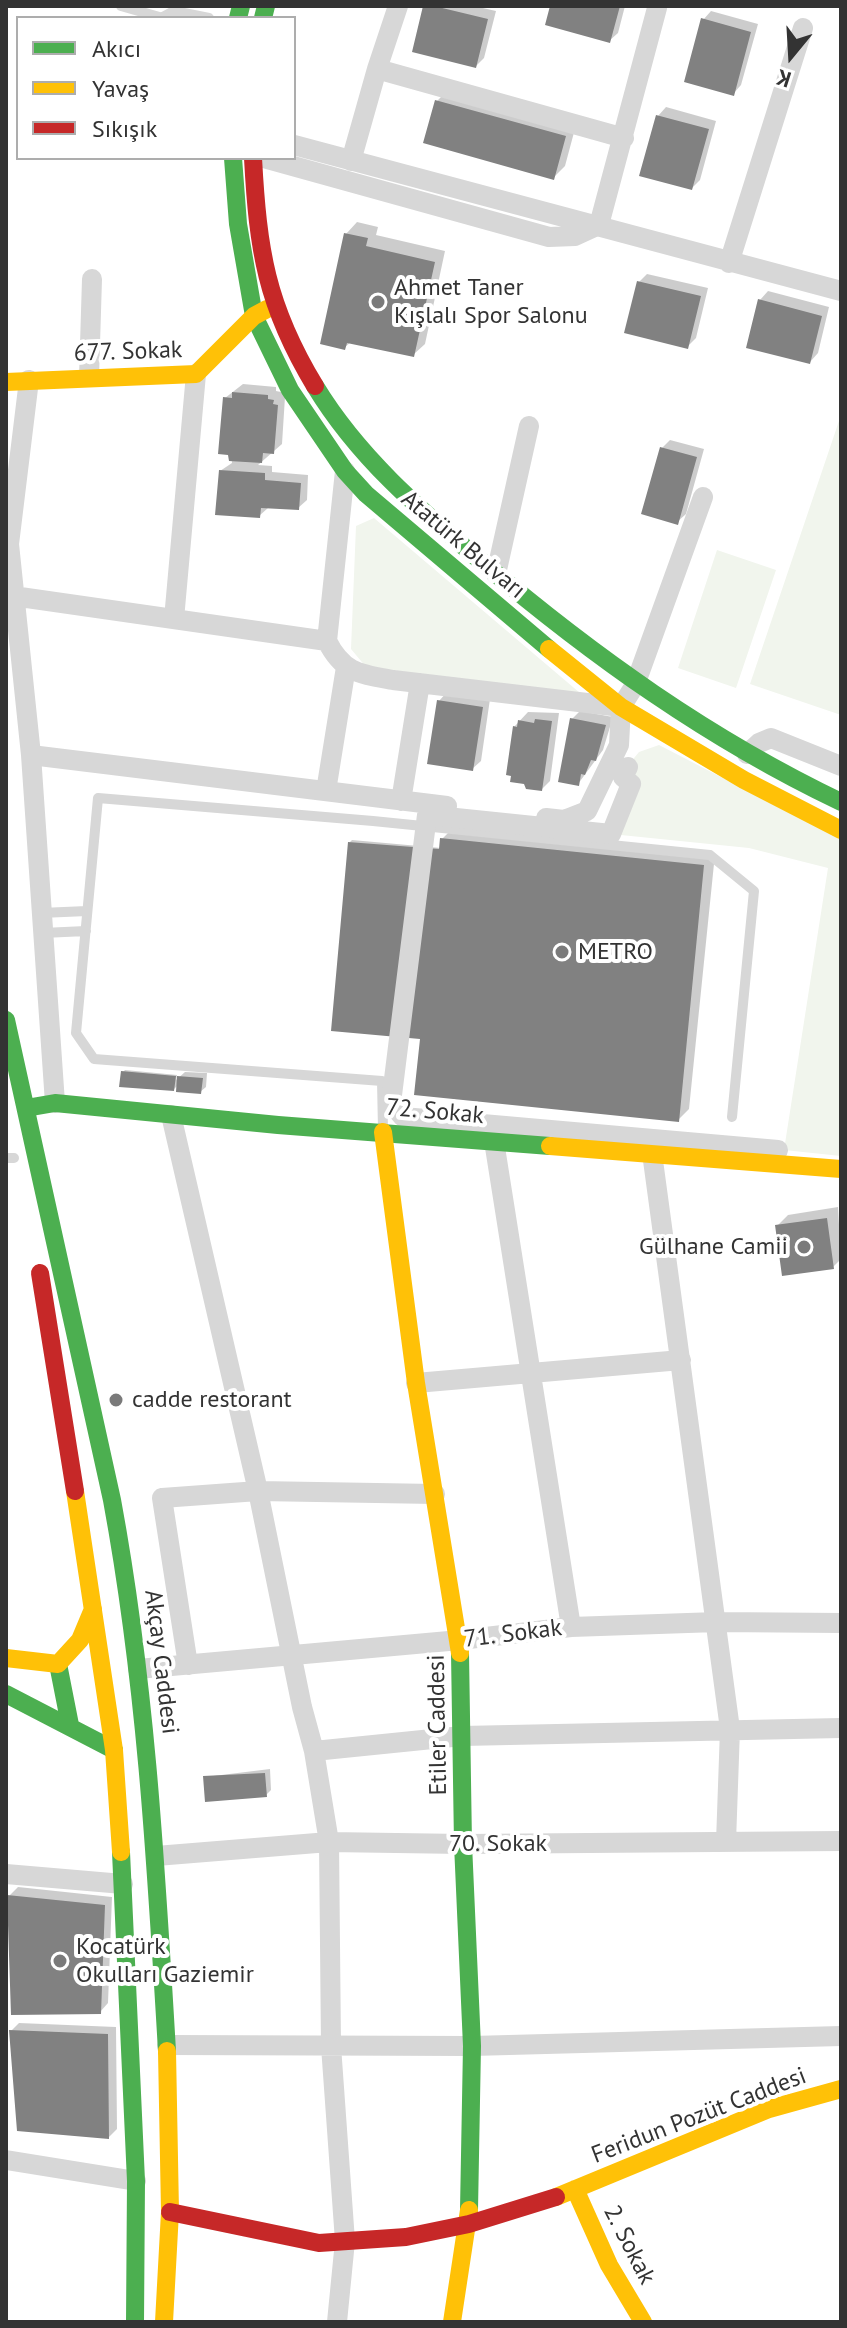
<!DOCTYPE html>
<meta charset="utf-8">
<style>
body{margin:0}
#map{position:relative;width:847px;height:2328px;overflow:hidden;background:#fff;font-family:"PT Sans",sans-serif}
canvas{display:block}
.frame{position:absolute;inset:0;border:8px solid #333;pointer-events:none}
.legend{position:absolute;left:16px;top:16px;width:280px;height:144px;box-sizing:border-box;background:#fff;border:2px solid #adadad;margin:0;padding:10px 14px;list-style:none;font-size:24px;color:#333}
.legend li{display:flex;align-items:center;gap:16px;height:40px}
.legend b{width:40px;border:2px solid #adadad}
.north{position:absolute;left:751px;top:16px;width:80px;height:80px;-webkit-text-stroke:6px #fff;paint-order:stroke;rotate:198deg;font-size:22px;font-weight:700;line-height:32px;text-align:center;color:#333}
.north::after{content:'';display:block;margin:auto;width:28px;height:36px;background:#333;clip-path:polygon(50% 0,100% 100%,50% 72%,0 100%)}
</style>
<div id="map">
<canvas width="847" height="2328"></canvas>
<div class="frame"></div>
<ul class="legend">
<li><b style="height:10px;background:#4caf50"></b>Akıcı</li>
<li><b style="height:10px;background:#ffc107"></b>Yavaş</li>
<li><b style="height:10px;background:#c62828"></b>Sıkışık</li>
</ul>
<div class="north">K</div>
</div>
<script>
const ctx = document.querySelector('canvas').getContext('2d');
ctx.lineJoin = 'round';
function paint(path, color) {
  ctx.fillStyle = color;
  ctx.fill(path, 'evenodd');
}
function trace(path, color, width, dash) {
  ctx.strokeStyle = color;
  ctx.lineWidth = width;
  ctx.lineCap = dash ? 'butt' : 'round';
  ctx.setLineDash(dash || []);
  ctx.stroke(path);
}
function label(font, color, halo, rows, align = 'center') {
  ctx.font = font + ' "PT Sans",sans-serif';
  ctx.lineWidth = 8;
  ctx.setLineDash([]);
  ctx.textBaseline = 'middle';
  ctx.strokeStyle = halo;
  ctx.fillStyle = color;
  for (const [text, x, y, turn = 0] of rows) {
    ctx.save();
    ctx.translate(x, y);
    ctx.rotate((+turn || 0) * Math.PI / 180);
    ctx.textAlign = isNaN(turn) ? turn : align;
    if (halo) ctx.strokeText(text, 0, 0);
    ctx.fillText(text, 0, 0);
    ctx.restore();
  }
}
const green = new Path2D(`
 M 841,415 L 841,715 L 750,684 Z
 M 374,518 L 580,693 L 366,667 L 351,649 L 356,526 Z
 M 717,550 L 776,570 L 736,688 L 678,668 Z
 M 659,745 L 841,839 L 841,1156 L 784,1150 L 828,868 L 749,848 L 611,834 L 630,763 L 639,752 Z`);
const shadow = new Path2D(`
 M 425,6 L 474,6 L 496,11 L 484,58 L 476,66 Z
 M 552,6 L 625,6 L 618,33 L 609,41 Z
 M 711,11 L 758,24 L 741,85 L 733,94 L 703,20 Z
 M 448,90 L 576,125 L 565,166 L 553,178 L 437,101 Z
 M 666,107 L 716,121 L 700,180 L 692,188 L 658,116 Z
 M 357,222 L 378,227 L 376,235 L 445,251 L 425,344 L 413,355 L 351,342 L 345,347 L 346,234 Z
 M 647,274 L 708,288 L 696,338 L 688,346 L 639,282 Z
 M 768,291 L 829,307 L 818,353 L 810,362 L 760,300 Z
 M 243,384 L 276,387 L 276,391 L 281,392 L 285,397 L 282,444 L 258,465 L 272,466 L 272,472 L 308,475 L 307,500 L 298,508 L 268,508 L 259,516 L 220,471 L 232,463 L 225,398 Z
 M 670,440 L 704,449 L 686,514 L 677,522 L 662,448 Z
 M 447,692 L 490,699 L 481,761 L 472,769 L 439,701 Z
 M 580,711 L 613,717 L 603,750 L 578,784 L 572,719 Z
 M 528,712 L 559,713 L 550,781 L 542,789 L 514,727 Z
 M 453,828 L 715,854 L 689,1109 L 678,1120 L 422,1037 L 350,842 L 352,840 L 441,848 L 442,839 Z
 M 125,1070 L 177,1075 L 176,1080 L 185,1072 L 207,1073 L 206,1087 L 200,1092 L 179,1084 L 174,1089 L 123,1072 Z
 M 838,1207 L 841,1259 L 833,1267 L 777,1226 L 788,1215 Z
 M 270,1769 L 271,1790 L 266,1795 L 205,1777 Z
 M 18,1887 L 112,1897 L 108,2003 L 100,2012 L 9,1896 Z
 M 19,2023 L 116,2027 L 117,2129 L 109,2137 L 11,2031 Z`);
const building = new Path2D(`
 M 423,6 L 434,6 L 488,19 L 476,68 L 412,52 Z
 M 550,6 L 620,6 L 610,43 L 545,25 Z
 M 701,18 L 751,32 L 734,96 L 684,82 Z
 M 435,100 L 566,136 L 554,180 L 423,143 Z
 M 656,115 L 709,129 L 692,190 L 639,176 Z
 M 344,233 L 368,238 L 366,246 L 435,262 L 414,357 L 347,343 L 345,350 L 320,344 Z
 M 637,281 L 701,296 L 688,349 L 624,333 Z
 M 758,299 L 822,316 L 810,364 L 746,348 Z
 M 232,392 L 268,395 L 268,399 L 274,400 L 273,404 L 278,405 L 274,454 L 263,453 L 262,463 L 229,461 L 228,455 L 218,454 L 223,397 L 232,398 Z
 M 660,447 L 697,457 L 678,525 L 641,514 Z
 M 219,470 L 265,473 L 265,480 L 301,483 L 299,510 L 261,508 L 260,518 L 215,515 Z
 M 437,700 L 483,707 L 473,771 L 427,764 Z
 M 570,718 L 606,725 L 596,761 L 591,760 L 585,775 L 581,774 L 579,786 L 558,782 Z
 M 535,719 L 552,721 L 542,791 L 526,789 L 524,784 L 510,782 L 511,776 L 506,775 L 513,726 L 517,727 L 518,720 L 534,723 Z
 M 440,838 L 704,865 L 679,1122 L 414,1095 L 420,1039 L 331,1031 L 348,842 L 439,849 Z
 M 121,1071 L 176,1076 L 174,1091 L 119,1087 Z
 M 177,1076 L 203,1078 L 201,1094 L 176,1092 Z
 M 827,1218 L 834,1269 L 782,1276 L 775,1225 Z
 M 265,1773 L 267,1797 L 205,1802 L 203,1776 Z
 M 7,1895 L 105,1905 L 101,2014 L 11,2015 Z
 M 9,2030 L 108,2034 L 109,2139 L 17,2131 Z`);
const lane = new Path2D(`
 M 121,6 L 163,18
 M 163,17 L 174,11 L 209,18
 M 41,913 L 87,911
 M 43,933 L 86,931
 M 383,1130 L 382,1081 L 94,1059 L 76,1033 L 98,798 L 373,821 L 710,855 L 754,891 L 732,1117
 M 6,1158 L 14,1158`);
const street = new Path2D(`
 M 398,6 L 377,69 L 624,138
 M 294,145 L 841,291
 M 264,158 L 549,237 L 575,236 L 599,225 L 657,8
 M 351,161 L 377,69
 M 729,263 L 803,28
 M 89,377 L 92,279
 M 29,380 L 9,544 L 31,755 L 55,1103
 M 345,471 L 327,641 C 343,673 360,674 393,680 L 621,707
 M 496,574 L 529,426
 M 13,596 L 327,641
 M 174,619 L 196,374
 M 747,754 L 759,743 L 771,738 L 841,766
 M 31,755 L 447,806
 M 628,767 L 623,777 L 631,784 L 611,834 L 427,815 L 391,1103 L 403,1117 L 778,1150
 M 326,791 L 346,667
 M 401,801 L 420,683
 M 546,818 L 564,820 L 587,811 L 619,745 L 621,707 L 635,685 L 703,497
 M 171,1115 L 258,1491 L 302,1707 L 314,1751 L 329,1842 L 331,2046 L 345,2241 L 337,2322
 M 494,1141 L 571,1627
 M 652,1153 L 730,1729 L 726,1842
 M 416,1383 L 681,1360
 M 188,1665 L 162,1498 L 258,1491 L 435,1494
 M 138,1669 L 460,1640 L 571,1627 L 717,1622 L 841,1623
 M 314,1751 L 462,1736 L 841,1728
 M 156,1856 L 329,1842 L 463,1844 L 841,1841
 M 6,1874 L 123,1884
 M 167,2045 L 472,2046 L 841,2036
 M 6,2160 L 136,2181`);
const fast = new Path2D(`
 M 238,18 L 241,6
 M 263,18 L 266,6
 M 233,158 L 238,224 L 254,316 L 290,390 L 345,471 L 366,494 L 549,649
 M 315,386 C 358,457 419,509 482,562 C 593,656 709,739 841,802
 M 6,1020 L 112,1500 C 146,1684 156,1865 167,2051
 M 26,1108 L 55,1103 L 278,1125 L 550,1146
 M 460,1653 L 463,1844 L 472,2046 L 469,2210
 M 58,1664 L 70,1725
 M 6,1694 L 114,1750
 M 121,1852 L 136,2181 L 135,2322`);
const slow = new Path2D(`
 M 6,382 L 196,374 L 254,316 L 267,309
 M 549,649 L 621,707 L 744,780 L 841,830
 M 383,1132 L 416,1383 L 460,1653
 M 550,1146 L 841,1169
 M 75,1491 L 114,1750 L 121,1852
 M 6,1658 L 58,1664 L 80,1640 L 93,1609
 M 575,2189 L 609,2265 L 643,2322
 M 556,2197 L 769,2109 L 841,2089
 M 164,2322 L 170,2212 L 167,2051
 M 452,2322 L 469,2210`);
const jam = new Path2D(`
 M 253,158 C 258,250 266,305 315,386
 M 40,1273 L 75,1491
 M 170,2212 L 319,2243 L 406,2237 L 469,2224 L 556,2197`);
const markers = [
 [378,302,8,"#7a7a7a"],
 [562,952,8,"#7a7a7a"],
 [804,1247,8,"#7a7a7a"],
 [116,1400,8,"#7a7a7a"],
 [60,1961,8,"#7a7a7a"]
];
const poiNames = [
 ["Ahmet Taner",394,288],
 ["Kışlalı Spor Salonu",394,316],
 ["METRO",578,952],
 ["Gülhane Camii",788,1247,"right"],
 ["cadde restorant",132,1400],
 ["Kocatürk",76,1947],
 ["Okulları Gaziemir",76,1975]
];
const streetNames = [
 ["677. Sokak",128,352,-2],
 ["Atatürk Bulvarı",463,545,40],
 ["72. Sokak",435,1112,5],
 ["71. Sokak",513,1634,-7],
 ["Akçay Caddesi",161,1662,83],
 ["Etiler Caddesi",438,1725,-91],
 ["70. Sokak",498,1844],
 ["Feridun Pozüt Caddesi",699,2116,-21],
 ["2. Sokak",629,2245,63]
];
paint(green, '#f1f5ed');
paint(shadow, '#0003');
paint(building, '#818181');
trace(lane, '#d7d7d7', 10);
trace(street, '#d7d7d7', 20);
trace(fast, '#4caf50', 18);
trace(slow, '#ffc107', 18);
trace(jam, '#c62828', 18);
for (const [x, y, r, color] of markers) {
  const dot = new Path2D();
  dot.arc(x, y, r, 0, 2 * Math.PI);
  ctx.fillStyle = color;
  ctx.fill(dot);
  trace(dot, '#fff', 3);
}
label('24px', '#333', '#fff', poiNames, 'left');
label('24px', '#333', '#fff', streetNames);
</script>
